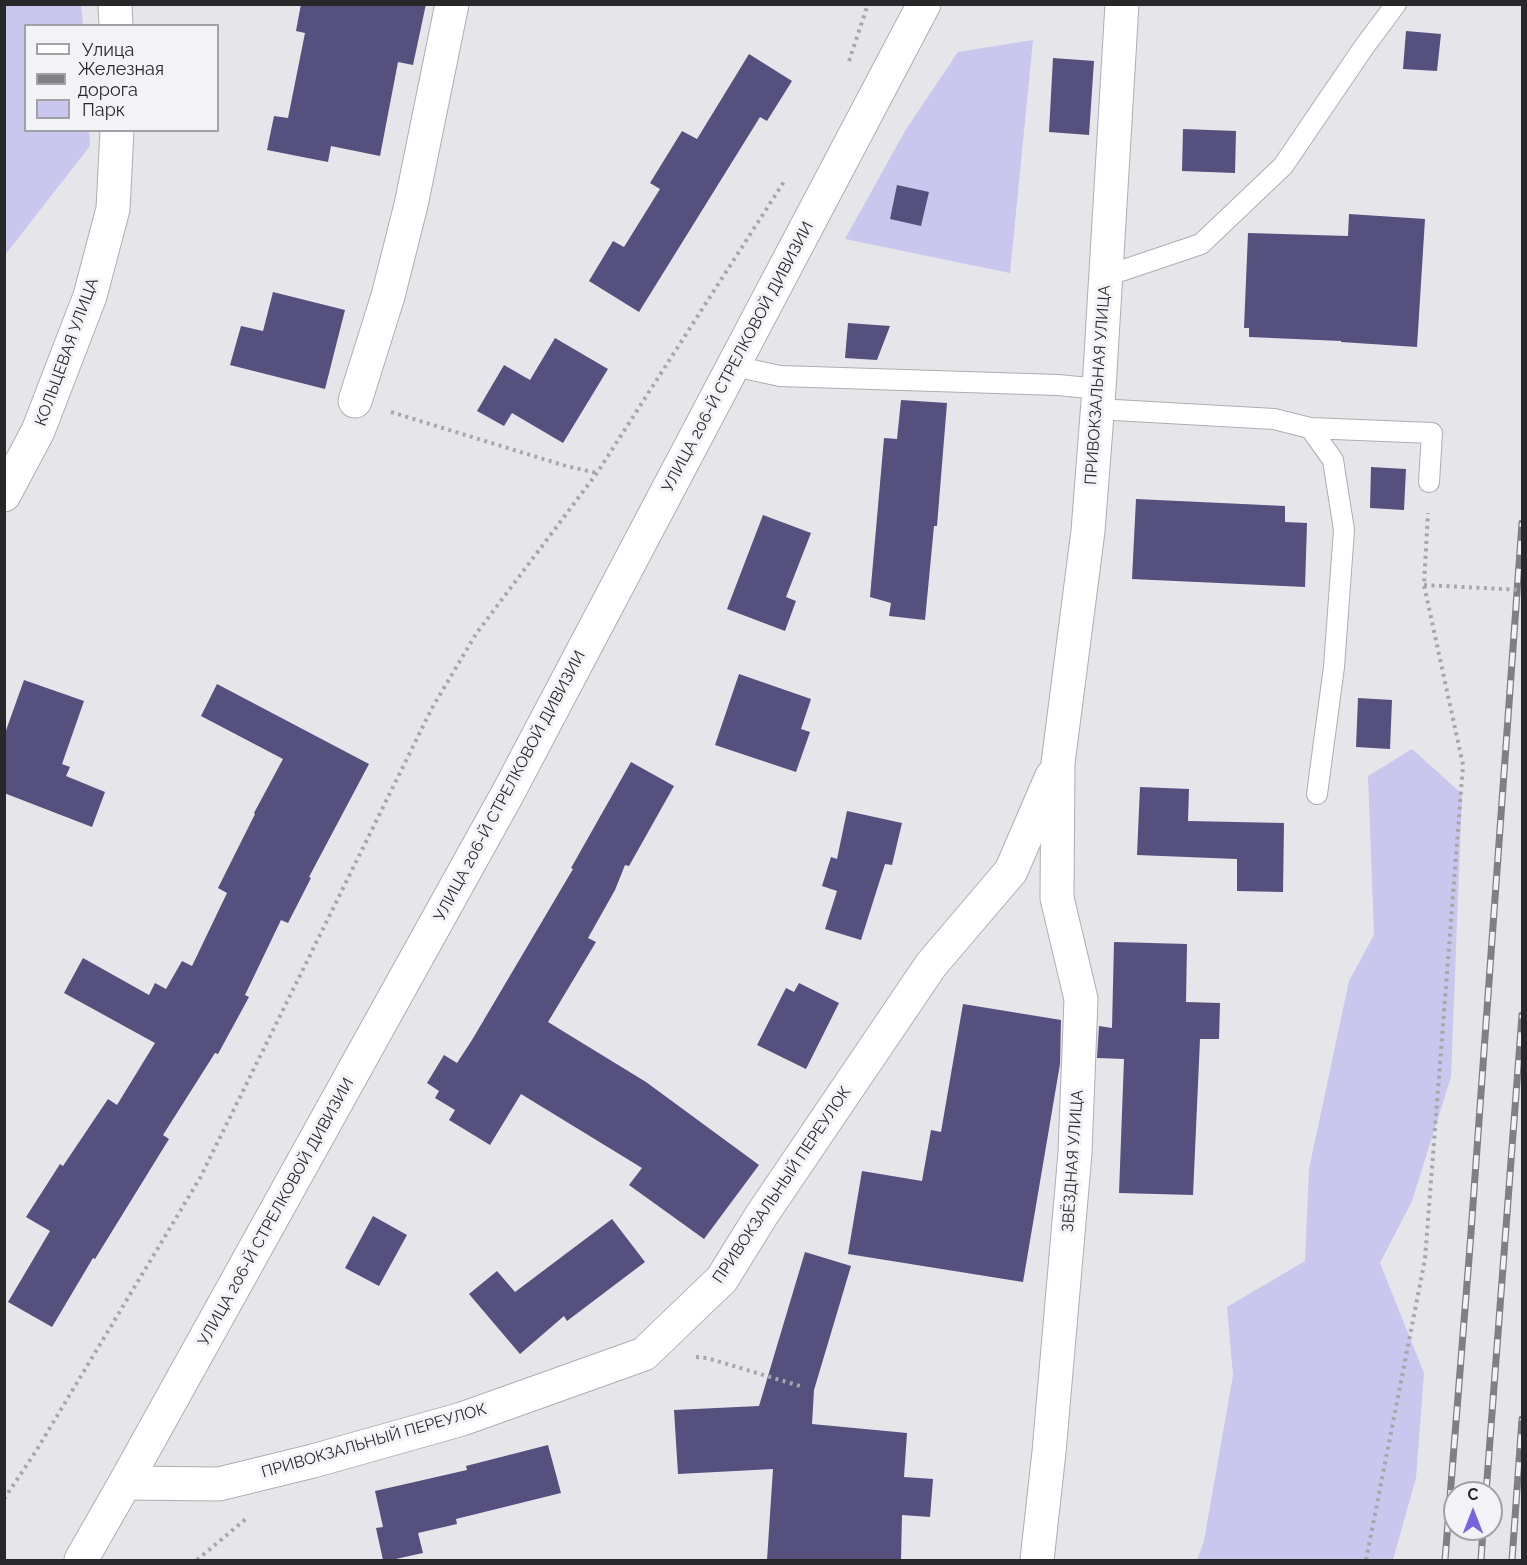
<!DOCTYPE html>
<meta charset="utf-8">
<style>
body{margin:0}
#map{position:relative;width:1527px;height:1565px;overflow:hidden;background:#e5e5ea;font-family:Raleway,sans-serif}
canvas{display:block}
.frame{position:absolute;inset:0;border:6px solid #28282a;pointer-events:none}
.legend{position:absolute;left:24px;top:24px;width:195px;height:108px;box-sizing:border-box;background:#f3f2f7;border:2px solid #a2a1a5;margin:0;padding:8px 10px;list-style:none;font-size:18px;color:#28282a}
.legend li{display:flex;align-items:center;gap:12px;height:30px}
.legend b{width:30px;border:2px solid #a2a1a5}
.north{position:absolute;left:1443px;top:1481px;width:60px;height:60px;box-sizing:border-box;background:#f3f2f7;border:2px solid #a2a1a5;border-radius:50%;rotate:0deg;font-size:16px;font-weight:700;line-height:24px;text-align:center;color:#28282a}
.north::after{content:'';display:block;margin:auto;width:21px;height:27px;background:#7962dd;clip-path:polygon(50% 0,100% 100%,50% 72%,0 100%)}
</style>
<div id="map">
<canvas width="1527" height="1565"></canvas>
<div class="frame"></div>
<ul class="legend">
<li><b style="height:8px;background:#fff"></b>Улица</li>
<li><b style="height:8px;background:#808083"></b>Железная дорога</li>
<li><b style="height:16px;background:#c9c7ed"></b>Парк</li>
</ul>
<div class="north">С</div>
</div>
<script>
const ctx = document.querySelector('canvas').getContext('2d');
ctx.lineJoin = 'round';
function paint(path, color) {
  ctx.fillStyle = color;
  ctx.fill(path, 'evenodd');
}
function trace(path, color, width, dash) {
  ctx.strokeStyle = color;
  ctx.lineWidth = width;
  ctx.lineCap = dash ? 'butt' : 'round';
  ctx.setLineDash(dash || []);
  ctx.stroke(path);
}
function label(font, color, halo, rows, align = 'center') {
  ctx.font = font + ' Raleway,sans-serif';
  ctx.lineWidth = 6;
  ctx.setLineDash([]);
  ctx.textBaseline = 'middle';
  ctx.strokeStyle = halo;
  ctx.fillStyle = color;
  for (const [text, x, y, turn = 0] of rows) {
    ctx.save();
    ctx.translate(x, y);
    ctx.rotate((+turn || 0) * Math.PI / 180);
    ctx.textAlign = isNaN(turn) ? turn : align;
    if (halo) ctx.strokeText(text, 0, 0);
    ctx.fillText(text, 0, 0);
    ctx.restore();
  }
}
const green = new Path2D(`
 M 4,5 L 81,5 L 83,25 L 26,26 L 26,130 L 89,131 L 90,146 L 5,255 Z
 M 1033,40 L 1010,273 L 845,239 L 905,131 L 958,52 Z
 M 1412,749 L 1462,794 L 1451,1077 L 1412,1201 L 1380,1263 L 1424,1373 L 1416,1478 L 1393,1560 L 1197,1560 L 1204,1541 L 1233,1375 L 1227,1307 L 1305,1261 L 1309,1169 L 1349,981 L 1374,935 L 1368,776 Z`);
const building = new Path2D(`
 M 301,4 L 426,4 L 413,65 L 398,62 L 380,156 L 331,146 L 328,162 L 267,150 L 274,116 L 288,118 L 305,33 L 296,31 Z
 M 1406,31 L 1441,34 L 1437,71 L 1403,69 Z
 M 749,54 L 792,81 L 767,121 L 760,117 L 639,312 L 589,281 L 613,241 L 624,247 L 660,189 L 650,183 L 682,131 L 697,139 Z
 M 1053,58 L 1094,61 L 1089,135 L 1049,132 Z
 M 1183,129 L 1236,131 L 1235,173 L 1182,171 Z
 M 897,185 L 929,192 L 921,226 L 890,219 Z
 M 1349,214 L 1425,219 L 1417,347 L 1341,342 L 1341,341 L 1249,337 L 1249,328 L 1244,328 L 1248,233 L 1348,236 Z
 M 273,292 L 345,310 L 325,389 L 230,365 L 241,326 L 263,331 Z
 M 848,323 L 890,326 L 877,360 L 845,358 Z
 M 555,338 L 608,369 L 563,443 L 512,413 L 504,426 L 477,411 L 504,365 L 530,380 Z
 M 901,400 L 947,403 L 937,526 L 934,526 L 925,620 L 889,616 L 891,603 L 870,597 L 884,438 L 897,439 Z
 M 1371,467 L 1406,469 L 1404,510 L 1370,508 Z
 M 1136,499 L 1285,506 L 1285,522 L 1307,523 L 1305,587 L 1132,579 Z
 M 763,515 L 811,533 L 786,597 L 796,601 L 785,631 L 727,609 Z
 M 739,674 L 811,699 L 801,729 L 810,732 L 796,772 L 715,745 Z
 M 24,680 L 84,701 L 62,764 L 70,767 L 66,776 L 105,792 L 92,827 L 4,793 L 4,736 Z
 M 217,684 L 369,764 L 309,877 L 311,878 L 288,923 L 281,920 L 245,995 L 249,997 L 218,1054 L 215,1053 L 163,1135 L 169,1139 L 95,1259 L 93,1258 L 52,1327 L 8,1302 L 50,1231 L 26,1217 L 60,1164 L 63,1166 L 108,1099 L 117,1105 L 155,1043 L 64,993 L 83,958 L 149,995 L 155,983 L 166,989 L 182,961 L 192,966 L 227,893 L 218,888 L 255,814 L 254,813 L 283,759 L 201,716 Z
 M 1358,698 L 1392,700 L 1390,749 L 1356,747 Z
 M 631,762 L 674,786 L 629,866 L 625,865 L 615,890 L 588,938 L 596,942 L 548,1022 L 646,1082 L 759,1165 L 704,1239 L 629,1185 L 642,1168 L 521,1094 L 490,1145 L 449,1120 L 455,1110 L 435,1098 L 439,1091 L 427,1083 L 444,1055 L 457,1063 L 472,1040 L 573,869 L 571,868 Z
 M 1140,787 L 1189,789 L 1188,821 L 1284,823 L 1283,892 L 1237,891 L 1237,859 L 1137,855 Z
 M 847,811 L 902,823 L 892,865 L 885,864 L 861,940 L 825,929 L 837,891 L 822,886 L 831,857 L 837,859 Z
 M 1114,942 L 1187,944 L 1186,1002 L 1220,1003 L 1219,1039 L 1200,1039 L 1193,1195 L 1119,1193 L 1124,1059 L 1097,1058 L 1099,1026 L 1112,1028 Z
 M 799,983 L 839,1003 L 806,1069 L 757,1045 L 786,988 L 794,992 Z
 M 963,1004 L 1061,1020 L 1060,1064 L 1023,1282 L 848,1254 L 862,1171 L 922,1181 L 931,1130 L 941,1132 Z
 M 373,1216 L 407,1235 L 379,1286 L 345,1268 Z
 M 612,1219 L 645,1262 L 567,1321 L 564,1316 L 520,1354 L 469,1294 L 497,1271 L 515,1292 Z
 M 805,1252 L 851,1266 L 814,1390 L 812,1424 L 907,1433 L 904,1477 L 933,1479 L 930,1517 L 902,1515 L 901,1560 L 767,1560 L 773,1469 L 678,1474 L 674,1410 L 759,1406 Z
 M 548,1445 L 561,1493 L 456,1519 L 457,1524 L 418,1533 L 423,1553 L 391,1560 L 383,1560 L 376,1528 L 383,1527 L 375,1491 L 467,1470 L 466,1466 Z`);
const path = new Path2D(`
 M 849,61 L 868,4
 M 391,412 L 566,466 L 597,473
 M 696,1357 L 707,1358 L 800,1386
 M 4,1499 L 36,1451 L 200,1178 L 432,708 L 476,634 L 597,473 L 785,180
 M 197,1560 L 247,1518
 M 1366,1560 L 1425,1259 L 1463,765 L 1424,585 L 1428,513`);
const service = new Path2D(`
 M 1106,276 L 1201,244 L 1283,166 L 1364,47 L 1396,4
 M 734,366 L 780,376 L 1058,385 L 1099,389
 M 1097,409 L 1274,419 L 1310,428 L 1333,460 L 1344,530 L 1334,667 L 1317,794
 M 1310,428 L 1432,433 L 1429,482`);
const minor = new Path2D(`
 M 115,4 L 116,26
 M 355,401 L 388,296 L 411,205 L 452,4
 M 4,495 L 38,431 L 90,296 L 113,209 L 117,130
 M 125,1483 L 219,1484 L 313,1461 L 462,1419 L 644,1354 L 722,1279 L 761,1216 L 931,965 L 1011,871 L 1052,776
 M 1037,1560 L 1049,1452 L 1075,1153 L 1081,999 L 1057,898 L 1058,763 L 1088,531 L 1099,389 L 1122,4`);
const secondary = new Path2D(`
 M 81,1560 L 125,1483 L 508,793 L 924,4`);
const rail = new Path2D(`
 M 1486,1493 L 1522,1015
 M 1445,1560 L 1470,1246 L 1522,523
 M 1481,1560 L 1483,1529
 M 1512,1560 L 1522,1419`);
const pathBridge = new Path2D(`
 M 1424,585 L 1522,590`);
const streetNames = [
 ["КОЛЬЦЕВАЯ УЛИЦА",67,352,-70],
 ["УЛИЦА 206-Й СТРЕЛКОВОЙ ДИВИЗИИ",738,357,-62],
 ["ПРИВОКЗАЛЬНАЯ УЛИЦА",1098,385,-86],
 ["УЛИЦА 206-Й СТРЕЛКОВОЙ ДИВИЗИИ",510,786,-62],
 ["ЗВЁЗДНАЯ УЛИЦА",1073,1161,-86],
 ["ПРИВОКЗАЛЬНЫЙ ПЕРЕУЛОК",782,1185,-56],
 ["УЛИЦА 206-Й СТРЕЛКОВОЙ ДИВИЗИИ",276,1212,-61],
 ["ПРИВОКЗАЛЬНЫЙ ПЕРЕУЛОК",374,1441,-16]
];
paint(green, '#c9c7ed');
paint(building, '#55507d');
trace(service, '#aeaeb2', 22);
trace(minor, '#aeaeb2', 35);
trace(secondary, '#aeaeb2', 35);
trace(path, '#a7a7ab', 4, [3, 4.5]);
trace(service, '#fff', 20);
trace(minor, '#fff', 33);
trace(secondary, '#fff', 33);
trace(rail, '#808083', 7);
trace(rail, '#f3f2f7', 4.5, [14]);
trace(pathBridge, '#a7a7ab', 4, [3, 4.5]);
label('16px', '#28282a', '#f3f2f7', streetNames);
</script>
